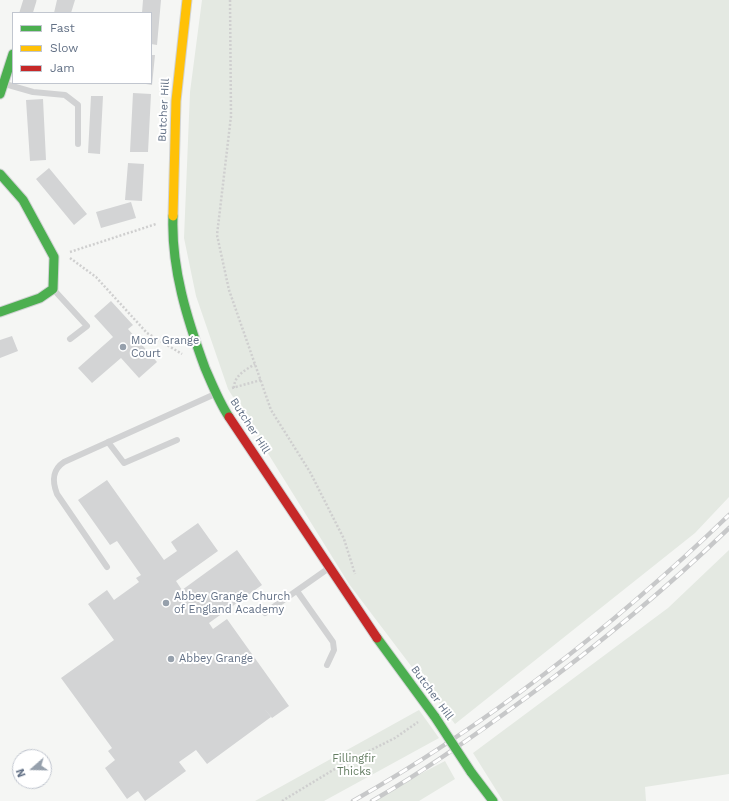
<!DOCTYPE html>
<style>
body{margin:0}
#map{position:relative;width:729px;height:801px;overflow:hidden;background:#f5f6f4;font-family:"Work Sans",sans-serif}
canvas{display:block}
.legend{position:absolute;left:12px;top:12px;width:140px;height:72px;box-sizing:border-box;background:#fff;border:1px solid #c1c6cf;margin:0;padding:5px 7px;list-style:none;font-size:12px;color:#637186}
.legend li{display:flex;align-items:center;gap:8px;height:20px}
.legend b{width:20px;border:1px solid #c1c6cf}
.north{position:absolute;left:12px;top:749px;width:40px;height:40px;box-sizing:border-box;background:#fff;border:1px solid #c1c6cf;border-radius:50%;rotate:250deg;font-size:11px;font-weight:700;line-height:16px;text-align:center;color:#637186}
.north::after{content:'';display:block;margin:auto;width:14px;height:18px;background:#96a0ac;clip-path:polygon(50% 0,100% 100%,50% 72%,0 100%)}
</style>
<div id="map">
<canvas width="729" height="801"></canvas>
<ul class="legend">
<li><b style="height:5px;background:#4caf50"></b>Fast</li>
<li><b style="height:5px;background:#ffc107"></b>Slow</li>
<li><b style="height:5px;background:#c62828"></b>Jam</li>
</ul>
<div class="north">N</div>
</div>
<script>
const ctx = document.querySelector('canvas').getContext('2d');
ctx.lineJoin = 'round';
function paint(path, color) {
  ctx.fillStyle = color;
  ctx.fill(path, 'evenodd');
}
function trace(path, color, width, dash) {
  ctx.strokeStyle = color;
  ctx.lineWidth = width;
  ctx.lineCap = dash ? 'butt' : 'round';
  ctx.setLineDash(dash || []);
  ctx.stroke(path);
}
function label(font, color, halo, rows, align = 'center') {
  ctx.font = font + ' "Work Sans",sans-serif';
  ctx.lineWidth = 4;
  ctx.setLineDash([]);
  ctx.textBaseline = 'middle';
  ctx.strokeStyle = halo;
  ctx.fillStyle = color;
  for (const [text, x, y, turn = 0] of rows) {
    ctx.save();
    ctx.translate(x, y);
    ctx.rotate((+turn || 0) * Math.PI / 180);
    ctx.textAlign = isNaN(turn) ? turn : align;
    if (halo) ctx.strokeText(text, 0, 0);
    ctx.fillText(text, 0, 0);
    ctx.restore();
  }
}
const green = new Path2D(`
 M 202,0 L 729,0 L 729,497 L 695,533 L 455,724 L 349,584 L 228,389 L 196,296 L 184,238 L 190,92 Z
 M 729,550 L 729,774 L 645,787 L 646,801 L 503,801 L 473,753 L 668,608 Z
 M 419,710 L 439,738 L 324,801 L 255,801 Z
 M 445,761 L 455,779 L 419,801 L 369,801 Z`);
const building = new Path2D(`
 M 57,0 L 75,0 L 71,13 L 54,13 Z
 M 143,0 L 161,0 L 157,45 L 151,44 L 151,13 L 142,13 Z
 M 151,55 L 155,55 L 152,85 L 146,84 L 151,83 Z
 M 133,93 L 151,94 L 148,152 L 130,152 Z
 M 91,96 L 103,96 L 100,154 L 88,153 Z
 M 43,99 L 46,160 L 30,161 L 26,100 Z
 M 128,163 L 144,164 L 142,201 L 125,200 Z
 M 49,168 L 87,214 L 74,225 L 36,179 Z
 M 131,202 L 136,218 L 101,228 L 96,212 Z
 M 111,301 L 133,325 L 128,329 L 157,362 L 139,378 L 121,358 L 92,383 L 78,368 L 113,337 L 94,316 Z
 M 12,336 L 18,351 L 0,358 L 0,340 Z
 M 107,480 L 164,560 L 177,551 L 171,542 L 198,523 L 218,551 L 176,581 L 182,590 L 237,550 L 262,585 L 209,623 L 213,629 L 227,619 L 289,706 L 272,718 L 263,707 L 271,717 L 207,764 L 196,750 L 179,762 L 186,771 L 145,801 L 138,791 L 127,799 L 105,768 L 115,760 L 108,751 L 112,748 L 61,678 L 114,640 L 88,604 L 107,590 L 114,600 L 139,582 L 136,578 L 141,575 L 117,541 L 110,545 L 78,500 Z`);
const path = new Path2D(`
 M 230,0 L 231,116 L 217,235 L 229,290 L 271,410 L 310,472 L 344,539 L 355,574
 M 70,252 L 156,224
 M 70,258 L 96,277 L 147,333 L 182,354
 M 232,388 L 261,380
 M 234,388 C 234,375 246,370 255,364
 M 282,801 L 343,764 L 395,738 L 418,722`);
const lane = new Path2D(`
 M 5,84 L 33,92 L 65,95 L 78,105 L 78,144
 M 54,290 L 87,326 L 70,339
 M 108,442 L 124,463 L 177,440
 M 107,567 L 57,494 C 52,481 52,470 64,462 L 215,394
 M 297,591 L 333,642 L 334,650 L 327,665
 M 265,613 L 329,568`);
const street = new Path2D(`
 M 26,13 L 30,0`);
const fast = new Path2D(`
 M 0,94 L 13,54
 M 0,174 L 23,200 L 54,257 L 53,289 L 40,298 L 0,312
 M 173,216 C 171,268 187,319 205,368 C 212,384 219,402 229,417
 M 377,638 L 435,717
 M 471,772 L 493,801`);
const slow = new Path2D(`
 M 173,216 L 176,101 L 187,0`);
const jam = new Path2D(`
 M 229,417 L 377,638`);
const rail = new Path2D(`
 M 353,801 C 490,723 616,624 729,515
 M 372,801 C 426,770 477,734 527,697 C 598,645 666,589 729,528`);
const fastBridge = new Path2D(`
 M 435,717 L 471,772`);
const markers = [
 [123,347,4,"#96a0ac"],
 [166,603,4,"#96a0ac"],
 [171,659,4,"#96a0ac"]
];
const streetNames = [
 ["Butcher Hill",164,110,-87],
 ["Butcher Hill",250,426,57],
 ["Butcher Hill",432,693,54]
];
const poiNames = [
 ["Moor Grange",131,341],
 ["Court",131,354],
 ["Abbey Grange Church",174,597],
 ["of England Academy",174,610],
 ["Abbey Grange",179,659]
];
const parkNames = [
 ["Fillingfir",354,759],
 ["Thicks",354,772]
];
paint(green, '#e4e9e2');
paint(building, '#d3d4d5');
trace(fast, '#d1d3d4', 11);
trace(slow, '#d1d3d4', 11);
trace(jam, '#d1d3d4', 11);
trace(path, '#cfcfcf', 2.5, [2, 2]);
trace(lane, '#d1d2d3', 6);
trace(street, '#d1d2d3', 13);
trace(fast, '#4caf50', 9);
trace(slow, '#ffc107', 9);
trace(jam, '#c62828', 9);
trace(rail, '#c7c8c9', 4.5);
trace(rail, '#fff', 3, [9]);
trace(fastBridge, '#d1d3d4', 11, []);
trace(fastBridge, '#4caf50', 9);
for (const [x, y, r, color] of markers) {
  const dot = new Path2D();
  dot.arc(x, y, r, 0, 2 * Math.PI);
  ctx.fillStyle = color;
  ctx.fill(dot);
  trace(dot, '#fff', 1.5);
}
label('11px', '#637186', '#fff', streetNames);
label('11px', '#637186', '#fff', poiNames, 'left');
label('11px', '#647d62', '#fff', parkNames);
</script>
